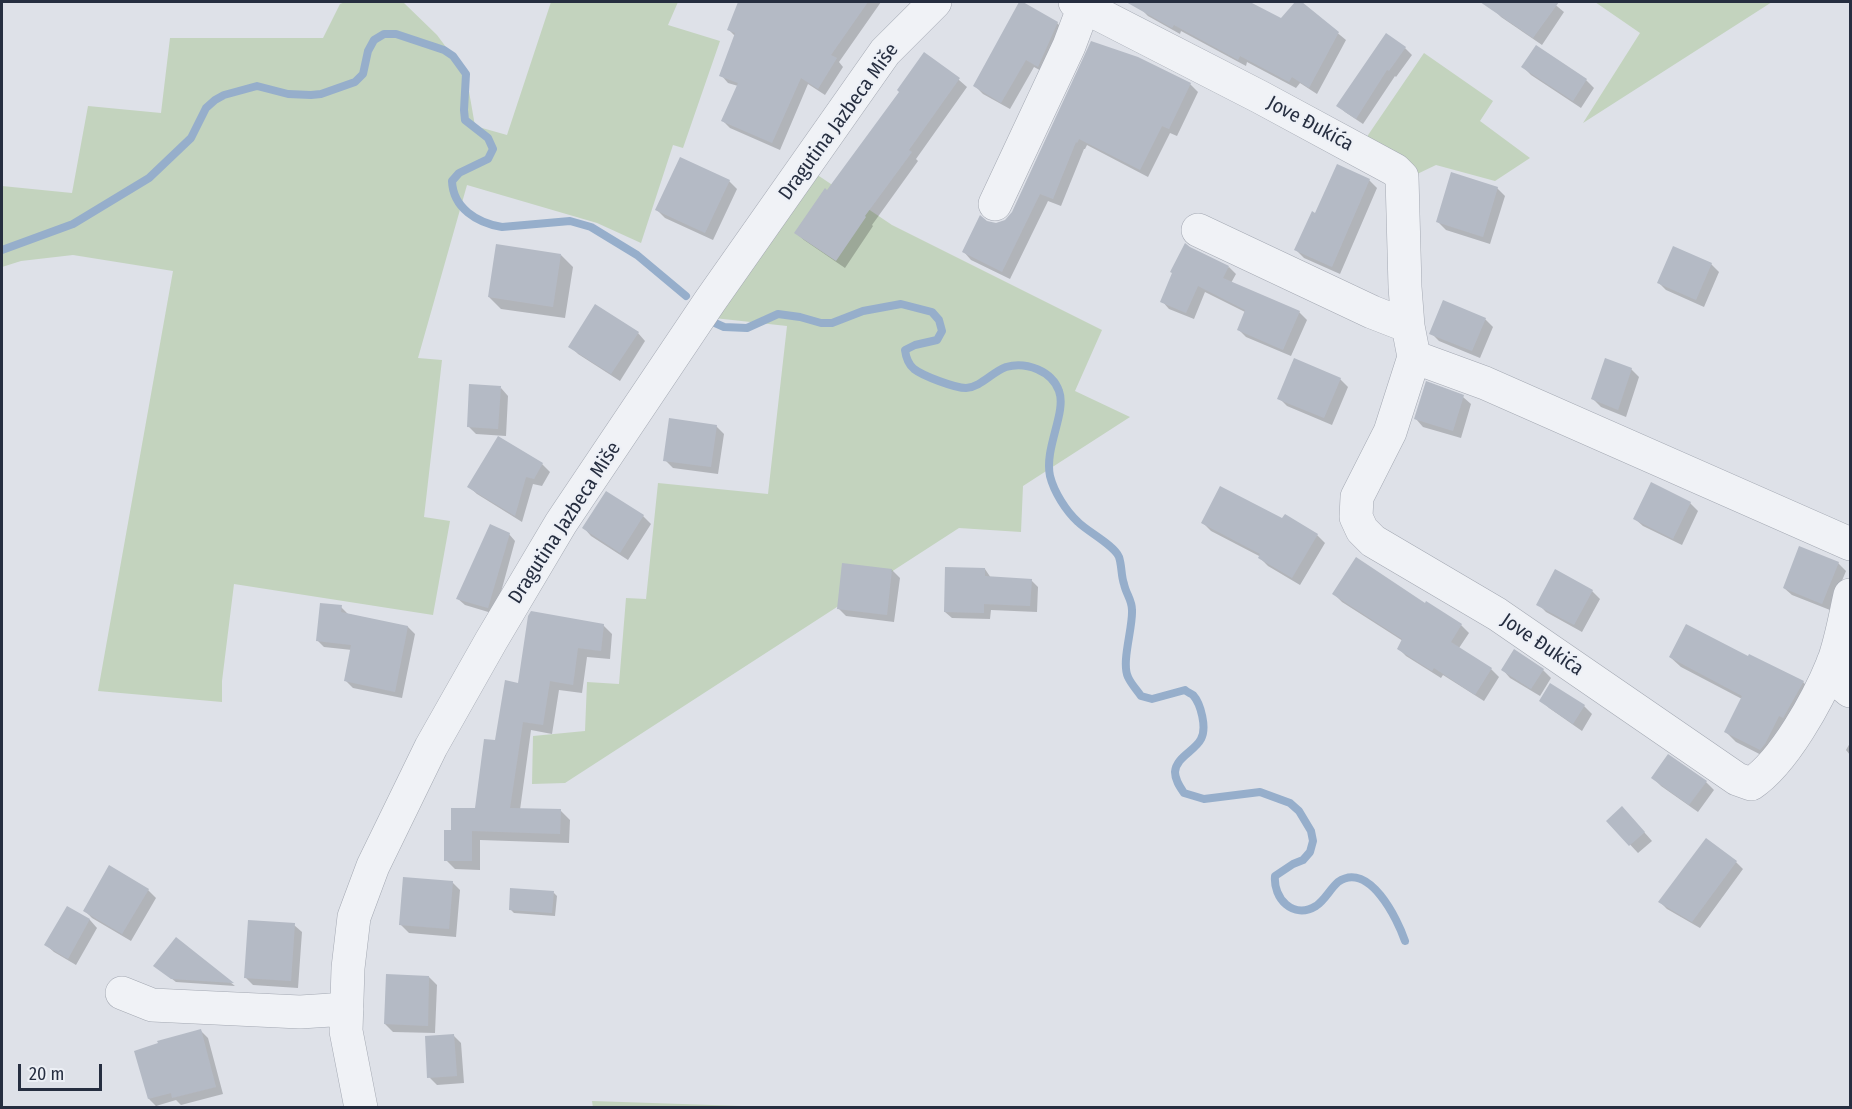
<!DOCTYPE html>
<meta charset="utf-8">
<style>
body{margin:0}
#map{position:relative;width:1852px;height:1109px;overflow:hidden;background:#dee1e8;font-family:"Fira Sans Condensed",sans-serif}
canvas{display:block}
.frame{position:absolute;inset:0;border:3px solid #262e40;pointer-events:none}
.scale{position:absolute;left:18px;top:1064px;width:84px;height:27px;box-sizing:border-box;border:3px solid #262e40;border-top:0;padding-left:8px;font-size:18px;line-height:21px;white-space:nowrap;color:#262e40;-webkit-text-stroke:4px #edf0f6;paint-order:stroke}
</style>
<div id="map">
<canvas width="1852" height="1109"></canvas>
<div class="frame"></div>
<div class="scale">20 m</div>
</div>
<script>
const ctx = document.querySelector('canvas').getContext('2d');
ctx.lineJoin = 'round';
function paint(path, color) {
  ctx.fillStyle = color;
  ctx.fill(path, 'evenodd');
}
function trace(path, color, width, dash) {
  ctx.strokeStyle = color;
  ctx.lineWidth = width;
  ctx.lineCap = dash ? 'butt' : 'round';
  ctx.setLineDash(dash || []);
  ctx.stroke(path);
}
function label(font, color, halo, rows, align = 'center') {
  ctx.font = font + ' "Fira Sans Condensed",sans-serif';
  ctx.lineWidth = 4.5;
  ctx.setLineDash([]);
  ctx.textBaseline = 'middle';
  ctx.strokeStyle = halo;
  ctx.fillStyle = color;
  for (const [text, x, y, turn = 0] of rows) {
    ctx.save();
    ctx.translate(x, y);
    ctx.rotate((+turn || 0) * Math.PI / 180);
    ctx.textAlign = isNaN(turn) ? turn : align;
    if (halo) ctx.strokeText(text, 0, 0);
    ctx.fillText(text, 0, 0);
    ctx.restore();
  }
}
const green = new Path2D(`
 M 345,2 L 403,2 L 437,35 L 466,74 L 475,126 L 507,135 L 551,2 L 678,2 L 668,25 L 720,41 L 683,148 L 673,145 L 641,243 L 597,223 L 467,185 L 418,358 L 442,360 L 424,517 L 450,521 L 433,615 L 234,584 L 222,681 L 222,702 L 98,691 L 173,271 L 73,255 L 21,261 L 2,267 L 2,186 L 72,193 L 88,106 L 161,113 L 170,38 L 323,38 L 340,4 Z
 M 1595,2 L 1772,2 L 1583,123 L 1640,33 Z
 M 1424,53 L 1493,101 L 1480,121 L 1530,158 L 1495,181 L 1436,165 L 1413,176 L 1364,141 Z
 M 816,174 L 892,225 L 1102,330 L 1075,391 L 1130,417 L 1023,486 L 1021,532 L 959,528 L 565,783 L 532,784 L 533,736 L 585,731 L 587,682 L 619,684 L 626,598 L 646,599 L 658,483 L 768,494 L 787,326 L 714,318 Z
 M 592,1101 L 772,1107 L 593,1108 Z`);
const shadow = new Path2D(`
 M 739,2 L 881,2 L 839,62 L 843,67 L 825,95 L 808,84 L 780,150 L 730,128 L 723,121 L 738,86 L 728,83 L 721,75 L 735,36 L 729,30 Z
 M 1020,2 L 1057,23 L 1065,31 L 1047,74 L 1034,67 L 1010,109 L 983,94 L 975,86 Z
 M 1145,2 L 1212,2 L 1215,3 L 1216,2 L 1247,2 L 1281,20 L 1297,2 L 1300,2 L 1346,40 L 1317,94 L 1300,83 L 1296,88 L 1247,62 L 1246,66 L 1181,31 L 1180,34 L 1148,16 L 1141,9 Z
 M 1498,2 L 1552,2 L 1564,12 L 1542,45 L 1501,17 L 1493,9 Z
 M 1092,43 L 1190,84 L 1198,92 L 1177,136 L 1170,133 L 1148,177 L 1087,145 L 1085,149 L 1084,149 L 1061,206 L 1048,201 L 1010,279 L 971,260 L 964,252 L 986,222 L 996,224 L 1006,221 L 1013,213 Z
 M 1405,48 L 1412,55 L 1396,77 L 1395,76 L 1363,124 L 1345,112 L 1338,105 Z
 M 925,54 L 959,80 L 967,87 L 916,159 L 918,161 L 872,225 L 873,226 L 845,268 L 804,240 L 796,233 L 901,92 Z
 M 1523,67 L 1586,80 L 1594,88 L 1581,108 L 1531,75 Z
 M 1369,180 L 1377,188 L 1340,274 L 1304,258 L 1296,250 Z
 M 729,181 L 737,189 L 713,240 L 665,218 L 657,210 Z
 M 1497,188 L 1505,196 L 1490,244 L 1446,230 L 1438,222 Z
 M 561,255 L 573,267 L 565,318 L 501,309 L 489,297 Z
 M 1711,264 L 1719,272 L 1704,307 L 1666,290 L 1659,283 Z
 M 1229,267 L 1236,274 L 1231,283 L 1299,312 L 1307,320 L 1291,356 L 1246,337 L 1238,329 L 1245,312 L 1205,292 L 1194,319 L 1169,309 L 1162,301 Z
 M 1485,319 L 1493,327 L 1480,358 L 1439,341 L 1431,333 Z
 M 638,333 L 645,341 L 620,381 L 578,354 L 570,346 Z
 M 1631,369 L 1639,377 L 1626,417 L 1601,407 L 1593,399 Z
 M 1340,379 L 1348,387 L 1332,425 L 1287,406 L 1279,398 Z
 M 501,388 L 508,396 L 506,436 L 476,434 L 468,426 Z
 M 1463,397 L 1471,404 L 1461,438 L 1423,427 L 1416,419 Z
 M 716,426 L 724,434 L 718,474 L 673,468 L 665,460 Z
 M 498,438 L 542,464 L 550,472 L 542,486 L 533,484 L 522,522 L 477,494 L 469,487 Z
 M 606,493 L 643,516 L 651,524 L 628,560 L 591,536 L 584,528 Z
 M 1690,503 L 1698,511 L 1682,545 L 1643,526 L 1635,519 Z
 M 1203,523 L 1317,535 L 1325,543 L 1300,585 L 1268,566 L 1260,558 L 1261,557 L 1211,531 Z
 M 509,534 L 515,541 L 495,614 L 465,605 L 458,599 Z
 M 1838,563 L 1846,571 L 1830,610 L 1792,595 L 1784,588 Z
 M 985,569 L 991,578 L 1031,580 L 1038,587 L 1037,612 L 991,610 L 990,619 L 952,618 L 945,612 Z
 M 892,570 L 900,578 L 894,622 L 846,616 L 838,608 Z
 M 1592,591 L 1600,599 L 1582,632 L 1546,612 L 1538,604 Z
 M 1334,594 L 1426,605 L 1461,625 L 1469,633 L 1459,648 L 1491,669 L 1499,677 L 1484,701 L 1443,675 L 1441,678 L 1406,656 L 1398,648 L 1403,641 L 1342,602 Z
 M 341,607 L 348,614 L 408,627 L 415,634 L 402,698 L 353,688 L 346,681 L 352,650 L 324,647 L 317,640 Z
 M 603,625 L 612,634 L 610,659 L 587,657 L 582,693 L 559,690 L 552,734 L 531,730 L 520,810 L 561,811 L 570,820 L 569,843 L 480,840 L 480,870 L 455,869 L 446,860 L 452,831 L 476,809 L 496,742 L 520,685 Z
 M 1670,657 L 1749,658 L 1803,682 L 1814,693 L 1771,760 L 1736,742 L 1726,732 L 1742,699 L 1681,667 Z
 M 1503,670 L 1543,670 L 1551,678 L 1540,696 L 1510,678 Z
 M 1541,700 L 1584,706 L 1592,714 L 1582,731 L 1549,708 Z
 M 1850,743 L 1850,755 L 1846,750 Z
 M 1653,778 L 1706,782 L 1714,790 L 1698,812 L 1661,786 Z
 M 1630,816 L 1652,841 L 1638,853 L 1608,821 Z
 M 1736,862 L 1743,869 L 1700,928 L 1667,909 L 1660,902 Z
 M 452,882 L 460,890 L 456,937 L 409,933 L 401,925 Z
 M 148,890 L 156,898 L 131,941 L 92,918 L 84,910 Z
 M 554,893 L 557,896 L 555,916 L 514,913 L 511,910 Z
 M 67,908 L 90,920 L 97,928 L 76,965 L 54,952 L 46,945 Z
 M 294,925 L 302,932 L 298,988 L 253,985 L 245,977 Z
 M 176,939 L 235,986 L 176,982 L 159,969 Z
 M 429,977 L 437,985 L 435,1033 L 393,1032 L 385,1024 Z
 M 201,1031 L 208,1038 L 223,1094 L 181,1105 L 176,1100 L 156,1106 L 149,1099 L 135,1052 Z
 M 453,1035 L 461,1043 L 464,1083 L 437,1085 L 429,1077 Z`);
const stream = new Path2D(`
 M 2,250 L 73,224 L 149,178 L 191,138 L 206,108 L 215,100 L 224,95 L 257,86 L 288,94 L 311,95 L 321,94 L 355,82 L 363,74 L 368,51 L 374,40 L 384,34 L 396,34 L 444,50 L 453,56 L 466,74 L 464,110 L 465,120 L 488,138 L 493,149 L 488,159 L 459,173 L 452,181 C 453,208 477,223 502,227 L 570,221 L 591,227 L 637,255 L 686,296
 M 715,323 L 724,327 L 747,328 L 778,314 L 800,317 L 821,323 L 832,323 L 863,311 L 901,304 L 932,312 L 939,320 L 942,331 L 937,340 L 915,345 L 905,350 C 906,358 908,364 914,369 C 923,376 955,388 966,388 C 981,387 992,372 1006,367 C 1026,361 1052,371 1059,391 C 1067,412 1044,448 1050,476 C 1054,492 1066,511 1078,522 C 1088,532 1114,545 1119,557 C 1122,566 1121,576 1124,584 C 1126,594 1132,600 1132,610 C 1133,628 1121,662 1128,677 C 1131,684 1137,690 1141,696 L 1152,699 L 1185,690 C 1187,692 1190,693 1193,695 C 1201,704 1207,728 1201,739 C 1195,751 1176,757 1175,772 C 1175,780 1180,787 1184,793 L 1204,799 L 1260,792 L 1290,803 L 1299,811 L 1311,831 L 1313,841 L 1310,852 L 1303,860 L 1293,864 L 1275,876 C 1273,898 1293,920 1316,906 C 1325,900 1330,889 1338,882 C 1369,860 1398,920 1405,941`);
const building = new Path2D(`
 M 738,2 L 868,2 L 831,55 L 837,58 L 818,89 L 801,78 L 772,143 L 721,121 L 738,83 L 719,76 L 735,33 L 727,30 Z
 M 1019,2 L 1023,2 L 1058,22 L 1038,67 L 1026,60 L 1001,103 L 973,86 Z
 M 1126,2 L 1250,2 L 1281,18 L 1295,2 L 1302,2 L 1339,32 L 1309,88 L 1292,77 L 1289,82 L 1240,56 L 1238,60 L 1174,25 L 1172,28 Z
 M 1480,2 L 1559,2 L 1533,38 Z
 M 1386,33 L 1406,47 L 1389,71 L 1387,70 L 1356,119 L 1336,106 Z
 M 1091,41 L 1138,57 L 1191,83 L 1169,129 L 1162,126 L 1140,170 L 1079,139 L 1077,143 L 1076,142 L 1053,199 L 1040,194 L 1002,272 L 962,252 L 980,215 L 987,221 L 996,223 L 1005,220 L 1012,212 Z
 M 1536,45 L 1587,79 L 1573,101 L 1521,67 Z
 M 924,52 L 960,78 L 909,150 L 912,152 L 865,216 L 866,217 L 836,261 L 794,233 L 825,188 L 827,190 L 899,92 L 897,90 Z
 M 680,157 L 730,180 L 705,233 L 655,210 Z
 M 1337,164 L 1370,179 L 1332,267 L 1294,250 L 1312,211 L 1315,213 Z
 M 1451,172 L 1498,187 L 1483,237 L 1436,222 Z
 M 1185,243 L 1190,247 L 1229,266 L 1223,278 L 1300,311 L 1283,350 L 1237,330 L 1245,310 L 1198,286 L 1186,313 L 1160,302 L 1172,273 L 1170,272 Z
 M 496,244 L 561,254 L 553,307 L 488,297 Z
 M 1673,246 L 1712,263 L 1696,300 L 1657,283 Z
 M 1443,300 L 1486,318 L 1472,351 L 1429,334 Z
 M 595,304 L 639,332 L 611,374 L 568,347 Z
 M 1294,358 L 1341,378 L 1324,418 L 1277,399 Z
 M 1605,358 L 1632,368 L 1618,410 L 1591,399 Z
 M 1426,381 L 1464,395 L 1453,431 L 1414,419 Z
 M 469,384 L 501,386 L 498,429 L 467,427 Z
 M 669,418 L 717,425 L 711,467 L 663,461 Z
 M 498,436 L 543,463 L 534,479 L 526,477 L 515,516 L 467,487 Z
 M 1651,482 L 1691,502 L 1673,539 L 1633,519 Z
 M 1220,486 L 1282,518 L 1285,514 L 1318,534 L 1292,578 L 1258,558 L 1260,554 L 1201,523 Z
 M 606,491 L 644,515 L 620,553 L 582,528 Z
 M 490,524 L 510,533 L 488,608 L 456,599 Z
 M 1799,546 L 1839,562 L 1822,604 L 1783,588 Z
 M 1356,557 L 1425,603 L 1426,601 L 1462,624 L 1451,642 L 1492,668 L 1475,695 L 1434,668 L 1432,671 L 1397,649 L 1402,639 L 1332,594 Z
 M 842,563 L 892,569 L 887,615 L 837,609 Z
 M 945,567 L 985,568 L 985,576 L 1032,579 L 1030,606 L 984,604 L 984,613 L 944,612 Z
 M 1555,569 L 1593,590 L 1574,625 L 1536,605 Z
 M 320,603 L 342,605 L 341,612 L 408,626 L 395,692 L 344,681 L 351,645 L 316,641 Z
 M 531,611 L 604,624 L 601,651 L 578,648 L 573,685 L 550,681 L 543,725 L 523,722 L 510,808 L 561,809 L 560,834 L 472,831 L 472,861 L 444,861 L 444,830 L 451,830 L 451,808 L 475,808 L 484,739 L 495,740 L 505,680 L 518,683 L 528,616 Z
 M 1686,624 L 1748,656 L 1749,654 L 1804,681 L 1783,718 L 1779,716 L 1765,744 L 1760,750 L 1724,732 L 1742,696 L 1669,657 Z
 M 1514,649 L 1544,669 L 1531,689 L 1501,670 Z
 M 1550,683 L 1585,705 L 1573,724 L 1539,701 Z
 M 1668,754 L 1707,781 L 1689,805 L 1651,778 Z
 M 1622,806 L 1645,832 L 1629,846 L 1606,821 Z
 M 1706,838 L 1737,861 L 1692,922 L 1658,902 Z
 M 109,865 L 149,889 L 122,934 L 83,911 Z
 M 403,877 L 453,881 L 449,929 L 399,925 Z
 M 510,888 L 554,891 L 552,913 L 509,910 Z
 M 67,906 L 90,919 L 68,959 L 44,945 Z
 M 248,920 L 295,923 L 291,981 L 244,978 Z
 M 176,937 L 234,983 L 171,979 L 153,966 Z
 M 386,974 L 429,976 L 428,1026 L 384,1024 Z
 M 201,1029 L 216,1087 L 172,1098 L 171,1093 L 148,1099 L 134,1051 L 158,1043 L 157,1041 Z
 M 454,1034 L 457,1076 L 427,1078 L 425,1036 Z`);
const minor = new Path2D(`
 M 1075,2 L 1260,97 L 1395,170 L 1402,177 L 1405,287 L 1408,326 L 1414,357 L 1390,432 L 1357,497 L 1356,517 L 1362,530 L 1373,541 L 1497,614 L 1737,779 L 1751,784 C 1784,762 1818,700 1833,663 C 1841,642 1845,617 1850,595
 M 995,204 L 1069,46 L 1084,6
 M 1198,230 L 1372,312 L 1408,326
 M 1414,357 L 1485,383 L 1850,544
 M 1833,662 L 1839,682 L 1850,691
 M 122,993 L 152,1005 L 300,1012 L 347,1009
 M 361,1108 L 346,1031 L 348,968 L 354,917 L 373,866 L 431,747 L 491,641 L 561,523 L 710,301 L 885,52 L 935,2`);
const streetNames = [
 ["Dragutina Jazbeca Miše",839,122,-54],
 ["Jove Đukića",1310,124,28],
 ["Dragutina Jazbeca Miše",565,523,-57],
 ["Jove Đukića",1542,645,34]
];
paint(green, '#c3d3be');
paint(shadow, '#0003');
trace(stream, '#96aecb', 8);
paint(building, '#b4bac5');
trace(minor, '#a3a8b2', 34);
trace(minor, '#f0f2f6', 33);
label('20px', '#262e40', '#edf0f6', streetNames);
</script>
